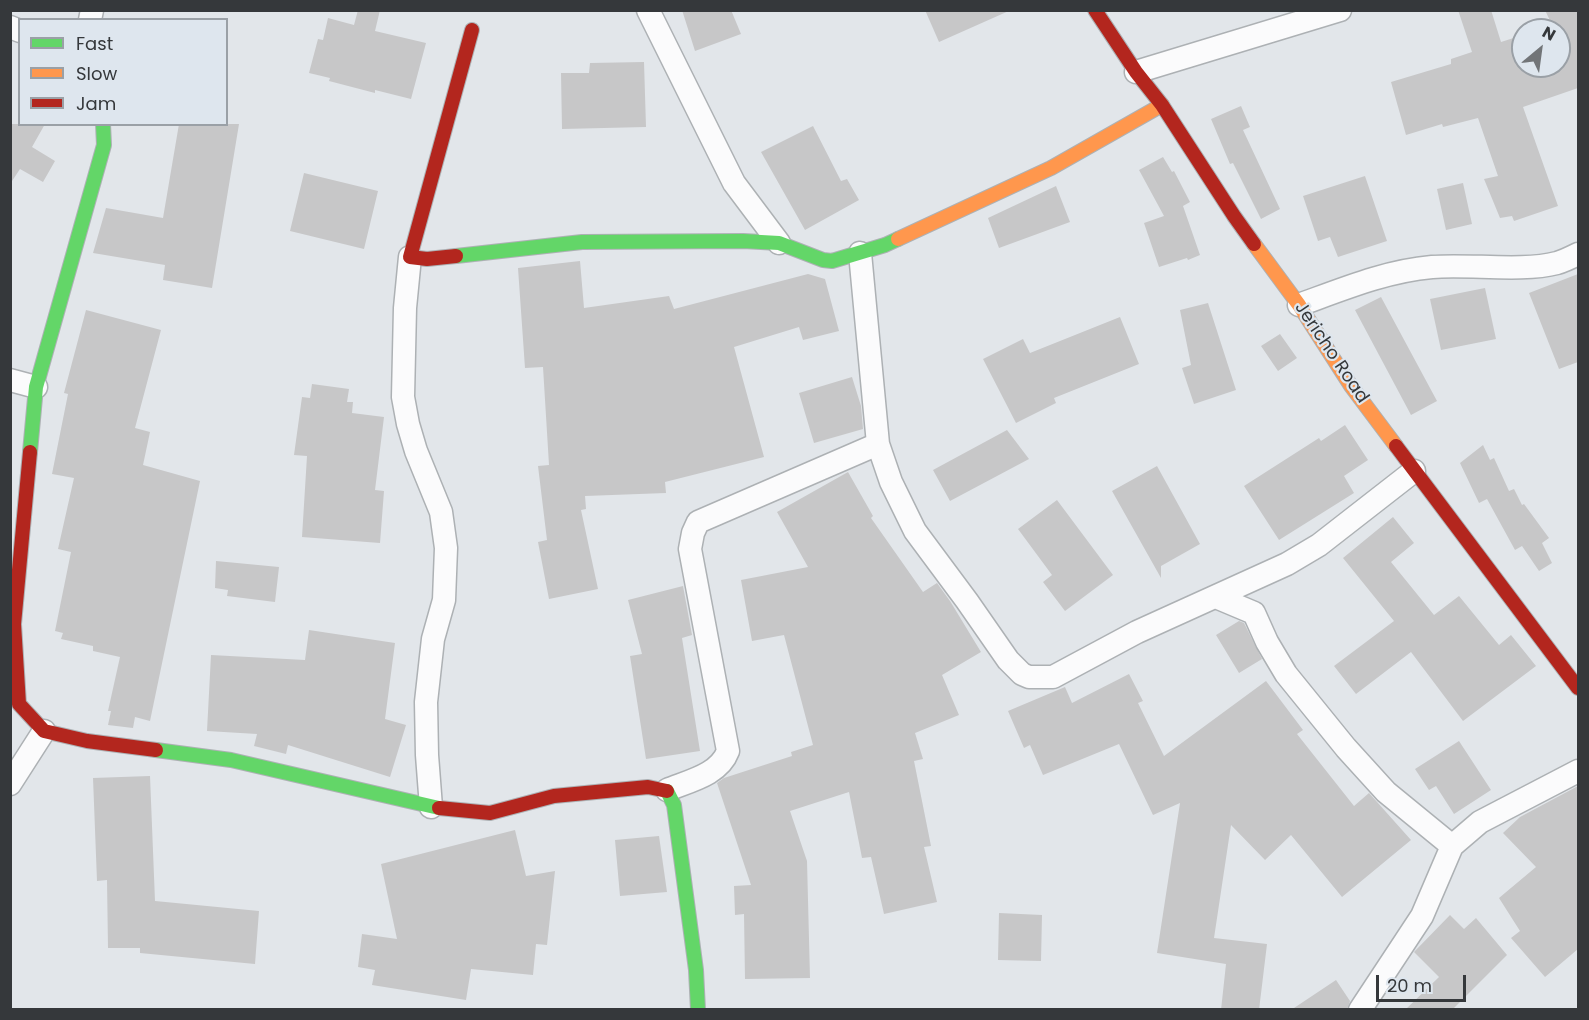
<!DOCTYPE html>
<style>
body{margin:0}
#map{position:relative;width:1589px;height:1020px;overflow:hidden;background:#e2e6ea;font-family:Poppins,sans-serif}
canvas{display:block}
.frame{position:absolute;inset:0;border:12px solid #35383b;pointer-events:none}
.legend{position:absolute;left:18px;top:18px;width:210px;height:108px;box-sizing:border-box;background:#dee6ee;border:2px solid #9aa0a6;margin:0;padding:8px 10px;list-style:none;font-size:18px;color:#35383b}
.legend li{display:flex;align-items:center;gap:12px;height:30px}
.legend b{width:30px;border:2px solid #9aa0a6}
.north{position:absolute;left:1511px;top:18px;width:60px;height:60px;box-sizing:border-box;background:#dee6ee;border:2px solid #9aa0a6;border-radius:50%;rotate:29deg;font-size:16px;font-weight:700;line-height:24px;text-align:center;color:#35383b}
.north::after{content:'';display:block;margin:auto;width:21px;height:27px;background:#727578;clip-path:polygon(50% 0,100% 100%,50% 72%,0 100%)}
.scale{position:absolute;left:1376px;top:975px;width:90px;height:27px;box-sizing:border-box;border:3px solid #35383b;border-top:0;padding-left:8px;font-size:18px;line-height:21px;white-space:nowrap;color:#35383b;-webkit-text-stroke:4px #dee6ee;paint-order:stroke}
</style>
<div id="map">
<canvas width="1589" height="1020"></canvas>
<div class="frame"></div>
<ul class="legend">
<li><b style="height:8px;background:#63d668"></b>Fast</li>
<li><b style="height:8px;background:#ff974d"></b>Slow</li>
<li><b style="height:8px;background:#b3261e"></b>Jam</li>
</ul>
<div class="north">N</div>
<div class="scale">20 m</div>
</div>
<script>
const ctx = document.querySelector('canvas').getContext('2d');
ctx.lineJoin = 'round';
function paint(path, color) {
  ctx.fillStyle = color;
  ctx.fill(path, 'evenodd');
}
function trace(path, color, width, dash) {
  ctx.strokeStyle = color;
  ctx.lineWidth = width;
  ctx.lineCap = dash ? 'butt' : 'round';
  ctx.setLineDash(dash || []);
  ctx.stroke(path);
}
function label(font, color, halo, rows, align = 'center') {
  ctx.font = font + ' Poppins,sans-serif';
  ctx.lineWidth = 4.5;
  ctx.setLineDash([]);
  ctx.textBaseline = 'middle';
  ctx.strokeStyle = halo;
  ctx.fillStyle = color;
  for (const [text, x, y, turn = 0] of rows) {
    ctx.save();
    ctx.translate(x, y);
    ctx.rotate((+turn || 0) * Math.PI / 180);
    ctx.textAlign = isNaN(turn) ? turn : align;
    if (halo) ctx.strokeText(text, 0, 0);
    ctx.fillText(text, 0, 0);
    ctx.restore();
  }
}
const building = new Path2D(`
 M 358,10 L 380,10 L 375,31 L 426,43 L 411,99 L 375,90 L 375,93 L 329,81 L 330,78 L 309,73 L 318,39 L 323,40 L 328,18 L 354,25 Z
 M 682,10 L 731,10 L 741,34 L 695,51 Z
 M 925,10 L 1011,10 L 939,42 Z
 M 1458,10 L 1491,10 L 1501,42 L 1523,35 L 1523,66 L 1559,66 L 1559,30 L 1537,30 L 1552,25 L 1545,10 L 1578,10 L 1578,88 L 1523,107 L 1558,206 L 1514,221 L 1512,216 L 1500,218 L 1484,179 L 1498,176 L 1478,118 L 1443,127 L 1442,124 L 1406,135 L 1391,82 L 1451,64 L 1451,59 L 1472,52 Z
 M 644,62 L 646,127 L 562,129 L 561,73 L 589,73 L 590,63 Z
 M 1241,106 L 1250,127 L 1243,130 L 1280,209 L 1261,219 L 1233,163 L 1230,164 L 1211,119 Z
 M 10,124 L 45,124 L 32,147 L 55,161 L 43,182 L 20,169 L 10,184 Z
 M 179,124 L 239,124 L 212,288 L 163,280 L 165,265 L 93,253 L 106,208 L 163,218 Z
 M 813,126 L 841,181 L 847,179 L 859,200 L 805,230 L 761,152 Z
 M 1163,157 L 1172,172 L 1174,171 L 1190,202 L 1183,206 L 1200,255 L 1188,260 L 1187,258 L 1159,267 L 1144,223 L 1164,216 L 1139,170 Z
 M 304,173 L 378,191 L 364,249 L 290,231 Z
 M 1365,176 L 1387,241 L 1338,257 L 1330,237 L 1318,241 L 1303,196 Z
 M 1463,183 L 1472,224 L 1446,230 L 1437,189 Z
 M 1056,186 L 1070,222 L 999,248 L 988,218 Z
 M 580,261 L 584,308 L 669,296 L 674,309 L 808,274 L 825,279 L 839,331 L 803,340 L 799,327 L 734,347 L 764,457 L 665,482 L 666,493 L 585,496 L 586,509 L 581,510 L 598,589 L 549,599 L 538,542 L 547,540 L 538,466 L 549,465 L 543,367 L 525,368 L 518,268 Z
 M 1578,274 L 1578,362 L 1559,369 L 1529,293 Z
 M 1485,288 L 1496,339 L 1441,350 L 1430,299 Z
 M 1381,297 L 1437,401 L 1411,415 L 1355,310 Z
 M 1208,303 L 1236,390 L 1194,404 L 1182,368 L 1191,365 L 1180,310 Z
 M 86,310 L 161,330 L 135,428 L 150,432 L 143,465 L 200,481 L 150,721 L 135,717 L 133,728 L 108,725 L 111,711 L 108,711 L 120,657 L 93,651 L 93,646 L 61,639 L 63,633 L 55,631 L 71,552 L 58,549 L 74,478 L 52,474 L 68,394 L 64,393 Z
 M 1120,317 L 1139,364 L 1054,398 L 1056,403 L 1016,423 L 983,359 L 1023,339 L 1030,353 Z
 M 1280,334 L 1297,358 L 1278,371 L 1261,346 Z
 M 852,377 L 861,406 L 863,429 L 814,443 L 799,393 Z
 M 312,384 L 349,389 L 347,402 L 353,402 L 352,413 L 384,417 L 375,490 L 384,491 L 380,543 L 302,537 L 307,456 L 294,455 L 302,397 L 310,398 Z
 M 1345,425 L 1368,460 L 1344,476 L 1354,493 L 1279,540 L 1244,486 L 1319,438 L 1321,441 Z
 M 1007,430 L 1029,459 L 950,501 L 933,470 Z
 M 1483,445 L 1490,460 L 1494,458 L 1509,491 L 1514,489 L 1522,505 L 1524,504 L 1549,538 L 1542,543 L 1552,563 L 1539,571 L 1522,546 L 1515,550 L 1487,499 L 1479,503 L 1460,463 Z
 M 1157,466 L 1200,544 L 1161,566 L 1161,578 L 1112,491 Z
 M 848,472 L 873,516 L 871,518 L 923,592 L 937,583 L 950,601 L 981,652 L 942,675 L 959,715 L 915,733 L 923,759 L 914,761 L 931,846 L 924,847 L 937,902 L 884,914 L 871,857 L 862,858 L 849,792 L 790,811 L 807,861 L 810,978 L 745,979 L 744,914 L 735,915 L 734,886 L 751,885 L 717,783 L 724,778 L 792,756 L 791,752 L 813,745 L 784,635 L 752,641 L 741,580 L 808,567 L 777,512 Z
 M 1057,500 L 1113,575 L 1065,611 L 1043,582 L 1052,575 L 1018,529 Z
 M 1393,517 L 1414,543 L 1391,562 L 1434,615 L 1459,596 L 1499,645 L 1511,635 L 1536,666 L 1463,721 L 1411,652 L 1356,694 L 1334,666 L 1394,621 L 1343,558 Z
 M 216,561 L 279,567 L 275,602 L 227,596 L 228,590 L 215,588 Z
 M 683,586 L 692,635 L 682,638 L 700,751 L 646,759 L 630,656 L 642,654 L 628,600 Z
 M 1239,621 L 1244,623 L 1262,659 L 1239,673 L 1216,635 Z
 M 309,630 L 395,643 L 385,719 L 406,725 L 390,777 L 288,745 L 286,754 L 254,746 L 257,734 L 207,731 L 211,655 L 305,660 Z
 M 1129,674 L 1143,701 L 1138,703 L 1164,756 L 1266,681 L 1303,730 L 1297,734 L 1354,806 L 1369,793 L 1411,840 L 1342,897 L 1291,835 L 1265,860 L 1231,825 L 1214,938 L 1267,944 L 1259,1010 L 1221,1010 L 1226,964 L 1157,953 L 1180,803 L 1153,815 L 1119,744 L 1043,775 L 1030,745 L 1024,748 L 1008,711 L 1065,687 L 1072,703 Z
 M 1459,741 L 1491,790 L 1454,814 L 1436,786 L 1429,790 L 1415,769 Z
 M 150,776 L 155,901 L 259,911 L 255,964 L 140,953 L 140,948 L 108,948 L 107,880 L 97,881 L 93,778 Z
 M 1578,786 L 1578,949 L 1545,977 L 1511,938 L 1520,931 L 1499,898 L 1536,867 L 1503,833 L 1520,817 Z
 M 515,830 L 526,876 L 555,871 L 547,945 L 536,944 L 533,975 L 471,969 L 466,1000 L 372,985 L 375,970 L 358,967 L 362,934 L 397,939 L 381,864 Z
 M 659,836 L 667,892 L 620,896 L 615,840 Z
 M 999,913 L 1042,915 L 1041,961 L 998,960 Z
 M 1450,915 L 1464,929 L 1476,918 L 1507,955 L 1452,1010 L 1405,1010 L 1439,977 L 1414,952 Z
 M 1336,980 L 1350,1001 L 1347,1010 L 1291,1010 Z`);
const street = new Path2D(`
 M 648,10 L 734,183 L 779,243
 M 90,20 L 92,10
 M 10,27 L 20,31
 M 1136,72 L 1340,10
 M 860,253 L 878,444 L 891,482 L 915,531 L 967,601 L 1008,660 L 1022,674 L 1029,677 L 1053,677 L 1137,632 L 1287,564 L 1319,545 L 1414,471
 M 410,257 L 405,308 L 403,397 L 408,424 L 416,451 L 441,512 L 446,548 L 444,600 L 433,639 L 426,702 L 427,755 L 431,807
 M 1299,305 C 1343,289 1386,271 1432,267 C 1470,264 1522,272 1557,263 C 1564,261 1572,257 1578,254
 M 10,380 L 36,387
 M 1216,597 L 1254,613 L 1267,642 L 1286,674 L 1346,748 L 1386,792 L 1452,846
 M 10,784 L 44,731
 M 667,790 C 689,781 719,775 728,751 L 690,549 L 693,533 L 698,522 L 878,444
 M 1360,1010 L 1422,916 L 1452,846 L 1480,822 L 1578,771`);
const fast = new Path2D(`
 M 456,256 L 582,242 L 743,241 L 779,243 L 823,260 L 832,261 L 885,245 L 898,239
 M 30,452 L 36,387 L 104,145 L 103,124
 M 156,750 L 231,760 L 439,808
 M 667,791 L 674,805 L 696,970 L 698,1010`);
const slow = new Path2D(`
 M 898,239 L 1051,168 L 1162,105
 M 1254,244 L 1299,305 L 1351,386 L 1396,446`);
const jam = new Path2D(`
 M 1095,10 L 1136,72 L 1162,105 L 1234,216 L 1254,244
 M 456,256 L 427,259 L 410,257 L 472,30
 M 1396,446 L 1578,688
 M 30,452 L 14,624 L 19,704 L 44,731 L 87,741 L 156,750
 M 439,808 L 490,813 L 554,796 L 648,787 L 667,791`);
const streetNames = [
 ["Jericho Road",1331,353,56]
];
paint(building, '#c7c7c8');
trace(street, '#adb1b4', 25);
trace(fast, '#adb1b4', 16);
trace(slow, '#adb1b4', 16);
trace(jam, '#adb1b4', 16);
trace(street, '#fbfbfc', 22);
trace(fast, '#63d668', 14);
trace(slow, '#ff974d', 14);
trace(jam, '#b3261e', 14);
label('18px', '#35383b', '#dee6ee', streetNames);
</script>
